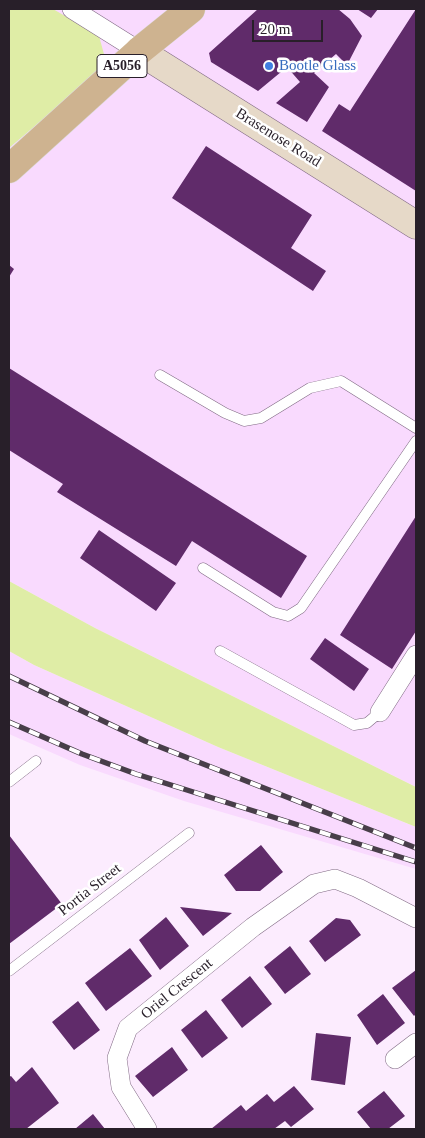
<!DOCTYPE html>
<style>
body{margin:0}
#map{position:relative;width:425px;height:1138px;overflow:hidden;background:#fcecfe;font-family:Georgia,serif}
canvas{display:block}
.frame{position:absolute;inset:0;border:10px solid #281f29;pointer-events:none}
.scale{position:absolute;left:252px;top:20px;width:71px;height:22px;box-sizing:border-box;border:2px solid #281f29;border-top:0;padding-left:6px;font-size:15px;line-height:18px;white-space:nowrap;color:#281f29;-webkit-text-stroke:4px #fff;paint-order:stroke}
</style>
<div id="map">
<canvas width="425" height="1138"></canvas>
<div class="frame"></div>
<div class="scale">20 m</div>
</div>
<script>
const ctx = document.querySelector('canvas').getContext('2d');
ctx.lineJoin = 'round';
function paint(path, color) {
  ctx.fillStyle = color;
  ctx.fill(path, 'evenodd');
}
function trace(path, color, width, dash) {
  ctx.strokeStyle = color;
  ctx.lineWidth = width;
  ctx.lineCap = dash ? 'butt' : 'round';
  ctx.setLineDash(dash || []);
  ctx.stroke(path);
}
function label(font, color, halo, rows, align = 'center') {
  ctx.font = font + ' Georgia,serif';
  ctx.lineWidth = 5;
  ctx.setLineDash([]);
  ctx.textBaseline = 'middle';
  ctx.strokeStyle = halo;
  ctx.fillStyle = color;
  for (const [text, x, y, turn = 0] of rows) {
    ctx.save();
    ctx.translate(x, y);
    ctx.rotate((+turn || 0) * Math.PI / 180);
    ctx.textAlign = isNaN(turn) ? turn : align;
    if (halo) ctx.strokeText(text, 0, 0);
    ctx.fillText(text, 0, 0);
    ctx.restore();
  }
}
const built = new Path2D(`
 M 9,9 L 416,9 L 416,787 L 95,628 L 9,581 Z
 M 9,651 L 34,665 L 218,747 L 416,827 L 416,869 L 184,801 L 80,765 L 9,734 Z`);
const green = new Path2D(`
 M 9,9 L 53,9 L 99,36 L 107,65 L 9,148 Z
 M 9,581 L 95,628 L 416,787 L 416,827 L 218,747 L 34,665 L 9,651 Z`);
const building = new Path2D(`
 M 258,9 L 338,9 L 350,19 L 362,36 L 347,65 L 336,54 L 314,73 L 329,87 L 307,122 L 276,103 L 300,82 L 287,67 L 258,91 L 211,62 L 209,53 Z
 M 357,9 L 378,9 L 371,18 Z
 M 416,9 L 416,191 L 322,131 L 339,104 L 350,111 Z
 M 206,146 L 312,215 L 291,248 L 326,271 L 313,291 L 172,198 Z
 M 9,265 L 14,269 L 9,277 Z
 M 9,368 L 307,556 L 281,598 L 192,541 L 176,566 L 57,492 L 63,484 L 9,450 Z
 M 416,516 L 416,631 L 392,669 L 340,635 Z
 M 99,530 L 176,583 L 156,611 L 80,558 Z
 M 325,638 L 369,669 L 354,691 L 310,659 Z
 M 9,835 L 62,904 L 9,944 Z
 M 261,845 L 283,872 L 260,891 L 236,891 L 224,875 Z
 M 180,907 L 232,913 L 203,936 Z
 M 166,917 L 189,946 L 160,970 L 139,940 Z
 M 336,918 L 350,920 L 361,935 L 325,962 L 309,941 Z
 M 290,946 L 311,974 L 285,994 L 264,967 Z
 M 130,948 L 152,976 L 106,1011 L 85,983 Z
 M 416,970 L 416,1014 L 414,1016 L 392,988 Z
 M 250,976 L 272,1004 L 242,1028 L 221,1000 Z
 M 383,994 L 405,1023 L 377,1045 L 357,1015 Z
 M 78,1001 L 100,1030 L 74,1050 L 52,1022 Z
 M 206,1010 L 228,1038 L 202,1058 L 181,1030 Z
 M 316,1033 L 351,1037 L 345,1085 L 311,1080 Z
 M 172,1047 L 188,1070 L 153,1097 L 135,1076 Z
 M 32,1067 L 59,1103 L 26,1129 L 9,1129 L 9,1077 L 11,1076 L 16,1082 Z
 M 294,1086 L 314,1109 L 291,1127 L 285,1121 L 274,1129 L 211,1129 L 241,1105 L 246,1111 L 267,1094 L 274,1102 Z
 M 384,1091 L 405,1116 L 388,1129 L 371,1129 L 357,1112 Z
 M 93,1114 L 105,1129 L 75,1129 Z`);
const service = new Path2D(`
 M 160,375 L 225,413 L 244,421 L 261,418 L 310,388 L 341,381 L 416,428
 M 203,568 L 273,612 L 288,616 L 301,608 L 416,441
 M 220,651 L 354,725 L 367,723 L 380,712
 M 9,782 L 36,761
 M 9,971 L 189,833`);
const minor = new Path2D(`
 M 72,9 L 139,51
 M 380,712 L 416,655
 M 395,1059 L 416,1043
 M 147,1129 L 121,1087 L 117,1058 L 128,1028 L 253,927 L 314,884 L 335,879 L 358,888 L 416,918`);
const secondary = new Path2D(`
 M 139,51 L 416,225`);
const primary = new Path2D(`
 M 9,169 L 139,51 L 191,9`);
const rail = new Path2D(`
 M 9,676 L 145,741 L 416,848
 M 9,722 L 82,754 L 136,774 L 416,862`);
const markers = [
 [269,66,5,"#3f7fe0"]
];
const shields = [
 [122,66,50]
];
const shieldNames = [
 ["A5056",122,66]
];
const shopNames = [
 ["Bootle Glass",279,66]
];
const streetNames = [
 ["Brasenose Road",278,138,32],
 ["Portia Street",90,890,-38],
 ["Oriel Crescent",177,989,-39]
];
paint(built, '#f9dafe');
paint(green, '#dfeda6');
paint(building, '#602b6a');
trace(service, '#806a84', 11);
trace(minor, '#806a84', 20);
trace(secondary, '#806a84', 29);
trace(primary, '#dddbdd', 29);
trace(service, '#fff', 10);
trace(minor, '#fff', 19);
trace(secondary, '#e6d9c8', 28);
trace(primary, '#ceb390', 28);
trace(rail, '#483e49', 5.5);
trace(rail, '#fff', 4, [11]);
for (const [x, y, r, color] of markers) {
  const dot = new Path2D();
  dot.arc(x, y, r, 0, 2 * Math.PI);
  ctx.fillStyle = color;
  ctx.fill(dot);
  trace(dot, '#fff', 2);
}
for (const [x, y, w] of shields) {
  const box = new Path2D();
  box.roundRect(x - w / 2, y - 11.5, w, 23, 4);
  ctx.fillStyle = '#fff';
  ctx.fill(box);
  trace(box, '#281f29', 1);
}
label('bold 14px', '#281f29', null, shieldNames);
label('15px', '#366cbe', '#fff', shopNames, 'left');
label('15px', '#281f29', '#fff', streetNames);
</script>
